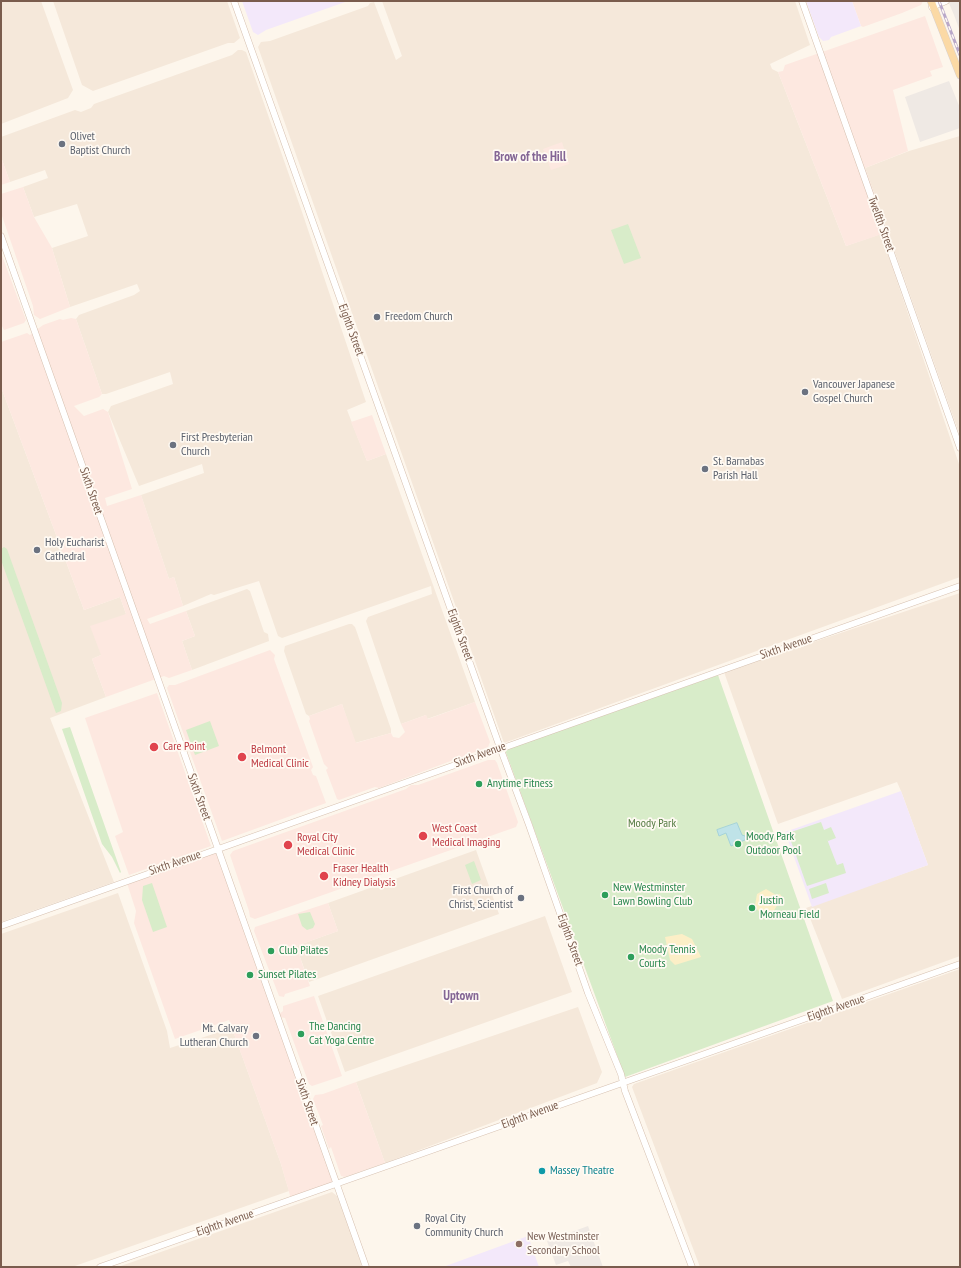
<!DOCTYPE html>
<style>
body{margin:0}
#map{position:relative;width:961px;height:1268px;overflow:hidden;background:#fdf6ec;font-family:"PT Sans Narrow",sans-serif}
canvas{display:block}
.frame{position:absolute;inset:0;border:2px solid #7a5c4d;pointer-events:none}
</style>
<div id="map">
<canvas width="961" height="1268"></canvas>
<div class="frame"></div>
</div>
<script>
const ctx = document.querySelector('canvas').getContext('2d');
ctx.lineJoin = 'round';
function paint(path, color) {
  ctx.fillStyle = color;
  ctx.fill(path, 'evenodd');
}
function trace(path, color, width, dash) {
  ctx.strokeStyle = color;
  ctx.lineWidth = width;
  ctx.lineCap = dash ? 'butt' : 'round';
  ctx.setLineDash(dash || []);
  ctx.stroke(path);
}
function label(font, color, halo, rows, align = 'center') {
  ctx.font = font + ' "PT Sans Narrow",sans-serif';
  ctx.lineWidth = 3.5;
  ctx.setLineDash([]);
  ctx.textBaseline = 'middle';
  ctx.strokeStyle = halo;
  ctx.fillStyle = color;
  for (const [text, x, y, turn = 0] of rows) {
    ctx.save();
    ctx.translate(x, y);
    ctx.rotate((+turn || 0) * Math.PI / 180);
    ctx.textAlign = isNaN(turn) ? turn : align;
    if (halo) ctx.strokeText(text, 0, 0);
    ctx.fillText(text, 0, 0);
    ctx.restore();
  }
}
const residential = new Path2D(`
 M 1,1 L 41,1 L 73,90 L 68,98 L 1,124 Z
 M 53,1 L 227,1 L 240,38 L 234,43 L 228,43 L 93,91 L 82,85 Z
 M 382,1 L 795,1 L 810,45 L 770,64 L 772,69 L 778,72 L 846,246 L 881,234 L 960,467 L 960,577 L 504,743 L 258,47 L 261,42 L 270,41 L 368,6 L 370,3 L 374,2 L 396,60 L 402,56 Z
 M 238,50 L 242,50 L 246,52 L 302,212 L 366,402 L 347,410 L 367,461 L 386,454 L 475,702 L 427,719 L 426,715 L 401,724 L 366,621 L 368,617 L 432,594 L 431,586 L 282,638 L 278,636 L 259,581 L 214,595 L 211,594 L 183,606 L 174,577 L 169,579 L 141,495 L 204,473 L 202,464 L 139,486 L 108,412 L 111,406 L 173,384 L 170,372 L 106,394 L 102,394 L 76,319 L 79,315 L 134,295 L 140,291 L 137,284 L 70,307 L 52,248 L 88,236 L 77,204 L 34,217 L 23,187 L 48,178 L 45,170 L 10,182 L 1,157 L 1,137 L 75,110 L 81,112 L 91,108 L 94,104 L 232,55 Z
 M 960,136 L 960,433 L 959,433 L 865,168 L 909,151 Z
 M 1,387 L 84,610 L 120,597 L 126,614 L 101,655 L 92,659 L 106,697 L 50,718 L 114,882 L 1,922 Z
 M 247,589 L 250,591 L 264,632 L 268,634 L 269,641 L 192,670 L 182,641 L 195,636 L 186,611 Z
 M 960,593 L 960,956 L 842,999 L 806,908 L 928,865 L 901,791 L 897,782 L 778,824 L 724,672 Z
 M 349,624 L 352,624 L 355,627 L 391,729 L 391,733 L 355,743 L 342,704 L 309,716 L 306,714 L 284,651 L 285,646 Z
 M 476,850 L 499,914 L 309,982 L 296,946 L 338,931 L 328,903 Z
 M 118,893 L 167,1031 L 170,1048 L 232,1028 L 281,1164 L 289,1191 L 72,1267 L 1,1267 L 1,934 Z
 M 545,916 L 572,992 L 345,1072 L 318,996 Z
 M 960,969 L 960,1267 L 700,1267 L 632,1087 L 634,1084 Z
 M 578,1007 L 602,1072 L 597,1083 L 385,1163 L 356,1082 Z
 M 332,1192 L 337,1196 L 350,1229 L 361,1260 L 361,1267 L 118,1267 Z`);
const commercial = new Path2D(`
 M 852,1 L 923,1 L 921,5 L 902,13 L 863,27 L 861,26 Z
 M 925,16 L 943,67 L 930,71 L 932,76 L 893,90 L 908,151 L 865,168 L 888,232 L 846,246 L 778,72 L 783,71 L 785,65 Z
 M 562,142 L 569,164 L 551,170 L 543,149 Z
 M 1,157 L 10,182 L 1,185 Z
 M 23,187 L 34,217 L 52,248 L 70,307 L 40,319 L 34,315 L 33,306 L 1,213 L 1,194 Z
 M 1,253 L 26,320 L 24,323 L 4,330 L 1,324 Z
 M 71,318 L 76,319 L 102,394 L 99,397 L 74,406 L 84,416 L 103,409 L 108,412 L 132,489 L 105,498 L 107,506 L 141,495 L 169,579 L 174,577 L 183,606 L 147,619 L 150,624 L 186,611 L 195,636 L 182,641 L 192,670 L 169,678 L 164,676 L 106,697 L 92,659 L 101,655 L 90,626 L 126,614 L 120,597 L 84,610 L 1,387 L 1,342 L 27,333 L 30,335 L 43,325 L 60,319 L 63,320 Z
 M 372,415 L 386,454 L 367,461 L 351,422 Z
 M 270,650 L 275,655 L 274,659 L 313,767 L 311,770 L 313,775 L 316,776 L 326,803 L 222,841 L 167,688 L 169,685 L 175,685 Z
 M 157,693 L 211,846 L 129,875 L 115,836 L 123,832 L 85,718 Z
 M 475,702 L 490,742 L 488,747 L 379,788 L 375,787 L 339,800 L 337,799 L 326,770 L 328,768 L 324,764 L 309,721 L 310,719 L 309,716 L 342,704 L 356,743 L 391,733 L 393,737 L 399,738 L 405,732 L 401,724 L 426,715 L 428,719 Z
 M 488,760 L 495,760 L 497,763 L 518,822 L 516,827 L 255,919 L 250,917 L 249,911 L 230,855 L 233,851 L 406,789 L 411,785 L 418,785 Z
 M 218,848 L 336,1184 L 291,1199 L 281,1164 L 229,1020 L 175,1039 L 134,923 L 136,911 L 126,880 Z
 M 328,903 L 338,931 L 296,946 L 310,986 L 285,994 L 284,997 L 279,996 L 254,931 L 255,927 Z
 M 314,996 L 342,1076 L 312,1086 L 309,1084 L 285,1018 L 280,1017 L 279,1014 L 283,1011 L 283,1006 Z
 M 356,1082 L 385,1163 L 345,1177 L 341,1176 L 331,1147 L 329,1149 L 321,1126 L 323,1125 L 313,1099 L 315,1095 L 323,1094 Z`);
const industrial = new Path2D(`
 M 948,1 L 960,1 L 960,31 L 954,15 Z
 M 949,81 L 960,108 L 960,128 L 920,142 L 905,97 Z
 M 588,1226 L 603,1267 L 571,1267 L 568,1261 L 556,1265 L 547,1241 Z`);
const education = new Path2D(`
 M 242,1 L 348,1 L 266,30 L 258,35 L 253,32 Z
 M 806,1 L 852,1 L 861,26 L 831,37 L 829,40 L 823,41 L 819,37 Z
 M 901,791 L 928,865 L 812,907 L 785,832 Z
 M 528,1236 L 539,1267 L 443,1267 Z`);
const green = new Path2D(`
 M 628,224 L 641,258 L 624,264 L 611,230 Z
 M 4,547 L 7,549 L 62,703 L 61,711 L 56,713 L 1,560 L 1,549 Z
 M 718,675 L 833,1001 L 625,1077 L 505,750 Z
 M 210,721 L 219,746 L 195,755 L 186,730 Z
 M 70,727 L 121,872 L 120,873 L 112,857 L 102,844 L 62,729 Z
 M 821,822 L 824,830 L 831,827 L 836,838 L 828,841 L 827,839 L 837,865 L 843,863 L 846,873 L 807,886 L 788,833 Z
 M 474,861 L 481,880 L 472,884 L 465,865 Z
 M 152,883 L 167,927 L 153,932 L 142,900 L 143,886 Z
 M 826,883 L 829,893 L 812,899 L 809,889 Z
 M 310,912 L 315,924 L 313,928 L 307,930 L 302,926 L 298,914 Z`);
const sand = new Path2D(`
 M 766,889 L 776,895 L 780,894 L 782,897 L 772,914 C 764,916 758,913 755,905 L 757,894 Z
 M 682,934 L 692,939 L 701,957 L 675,965 L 670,960 L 665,937 Z`);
const water = new Path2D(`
 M 737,823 L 742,835 L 745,836 L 747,839 L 731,846 L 726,833 L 719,836 L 717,830 Z`);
const secondary = new Path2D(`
 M 234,1 L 498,742 L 529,825 L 588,993 L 621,1074 L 625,1091 L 692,1267
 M 802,1 L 960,448
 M 932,7 L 946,1
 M 1,236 L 366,1267
 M 1,926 L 960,586
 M 100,1267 L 960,964`);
const primary = new Path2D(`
 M 931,1 L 960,75`);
const rail = new Path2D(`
 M 939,1 L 960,55`);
const markers = [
 [62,144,4,"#6b7280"],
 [377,317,4,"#6b7280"],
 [805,392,4,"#6b7280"],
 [173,445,4,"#6b7280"],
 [705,469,4,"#6b7280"],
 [37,550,4,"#6b7280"],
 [154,747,5,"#e0444e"],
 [242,757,5,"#e0444e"],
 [479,784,4,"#2e9e5b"],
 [423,836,5,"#e0444e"],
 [738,844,4,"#2e9e5b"],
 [288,845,5,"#e0444e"],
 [324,876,5,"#e0444e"],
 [605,895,4,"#2e9e5b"],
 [521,898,4,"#6b7280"],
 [752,908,4,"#2e9e5b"],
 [271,951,4,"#2e9e5b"],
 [631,957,4,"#2e9e5b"],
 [250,975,4,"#2e9e5b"],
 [301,1034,4,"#2e9e5b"],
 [256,1036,4,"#6b7280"],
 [542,1171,4,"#0f9aa8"],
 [417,1226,4,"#6b7280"],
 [519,1244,4,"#8d6e63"]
];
const worshipNames = [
 ["Olivet",70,137],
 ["Baptist Church",70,151],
 ["Freedom Church",385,317],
 ["Vancouver Japanese",813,385],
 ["Gospel Church",813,399],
 ["First Presbyterian",181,438],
 ["Church",181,452],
 ["St. Barnabas",713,462],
 ["Parish Hall",713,476],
 ["Holy Eucharist",45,543],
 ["Cathedral",45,557],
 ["First Church of",513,891,"right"],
 ["Christ, Scientist",513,905,"right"],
 ["Mt. Calvary",248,1029,"right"],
 ["Lutheran Church",248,1043,"right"],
 ["Royal City",425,1219],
 ["Community Church",425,1233]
];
const streetNames = [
 ["Twelfth Street",881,224,70],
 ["Eighth Street",351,330,70],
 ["Sixth Street",91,491,71],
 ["Eighth Street",460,635,70],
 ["Sixth Avenue",786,647,-19],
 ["Sixth Avenue",480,755,-20],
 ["Sixth Street",199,797,70],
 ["Sixth Avenue",175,863,-19],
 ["Eighth Street",570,940,70],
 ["Eighth Avenue",836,1008,-19],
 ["Sixth Street",307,1102,71],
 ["Eighth Avenue",530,1115,-20],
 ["Eighth Avenue",225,1223,-19]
];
const healthNames = [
 ["Care Point",163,747],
 ["Belmont",251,750],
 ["Medical Clinic",251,764],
 ["West Coast",432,829],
 ["Medical Imaging",432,843],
 ["Royal City",297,838],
 ["Medical Clinic",297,852],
 ["Fraser Health",333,869],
 ["Kidney Dialysis",333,883]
];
const leisureNames = [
 ["Anytime Fitness",487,784],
 ["Moody Park",746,837],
 ["Outdoor Pool",746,851],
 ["New Westminster",613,888],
 ["Lawn Bowling Club",613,902],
 ["Justin",760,901],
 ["Morneau Field",760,915],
 ["Moody Tennis",639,950],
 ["Courts",639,964],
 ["Club Pilates",279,951],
 ["Sunset Pilates",258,975],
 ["The Dancing",309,1027],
 ["Cat Yoga Centre",309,1041]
];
const parkNames = [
 ["Moody Park",652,824]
];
const cultureNames = [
 ["Massey Theatre",550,1171]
];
const educationNames = [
 ["New Westminster",527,1237],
 ["Secondary School",527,1251]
];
const neighbourhoodNames = [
 ["Brow of the Hill",530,157],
 ["Uptown",461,996]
];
paint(residential, '#f5e8da');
paint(commercial, '#fde8e0');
paint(industrial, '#efe9e4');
paint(education, '#f3e8fa');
paint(green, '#d8ecc9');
paint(sand, '#fcefc7');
paint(water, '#bfe3e8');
trace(water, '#a5d3da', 1);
trace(secondary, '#d6c0b0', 7);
trace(primary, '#dad1cd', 8);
trace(secondary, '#fff', 6);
trace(primary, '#fbd9a5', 7);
trace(rail, '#b9a8c9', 3);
trace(rail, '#fffaf3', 1.5, [4.5]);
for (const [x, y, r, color] of markers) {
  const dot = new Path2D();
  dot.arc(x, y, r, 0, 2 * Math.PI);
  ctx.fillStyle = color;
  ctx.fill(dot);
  trace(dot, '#fffaf3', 1.5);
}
label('12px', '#5b616d', '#fffaf3', worshipNames, 'left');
label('12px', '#7a5c4d', '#fffaf3', streetNames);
label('12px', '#be3a42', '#fffaf3', healthNames, 'left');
label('12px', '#27864d', '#fffaf3', leisureNames, 'left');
label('12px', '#537a41', '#fffaf3', parkNames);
label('12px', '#0d838f', '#fffaf3', cultureNames, 'left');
label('12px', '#785e54', '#fffaf3', educationNames, 'left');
label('bold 13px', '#846695', '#fffaf3', neighbourhoodNames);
</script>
